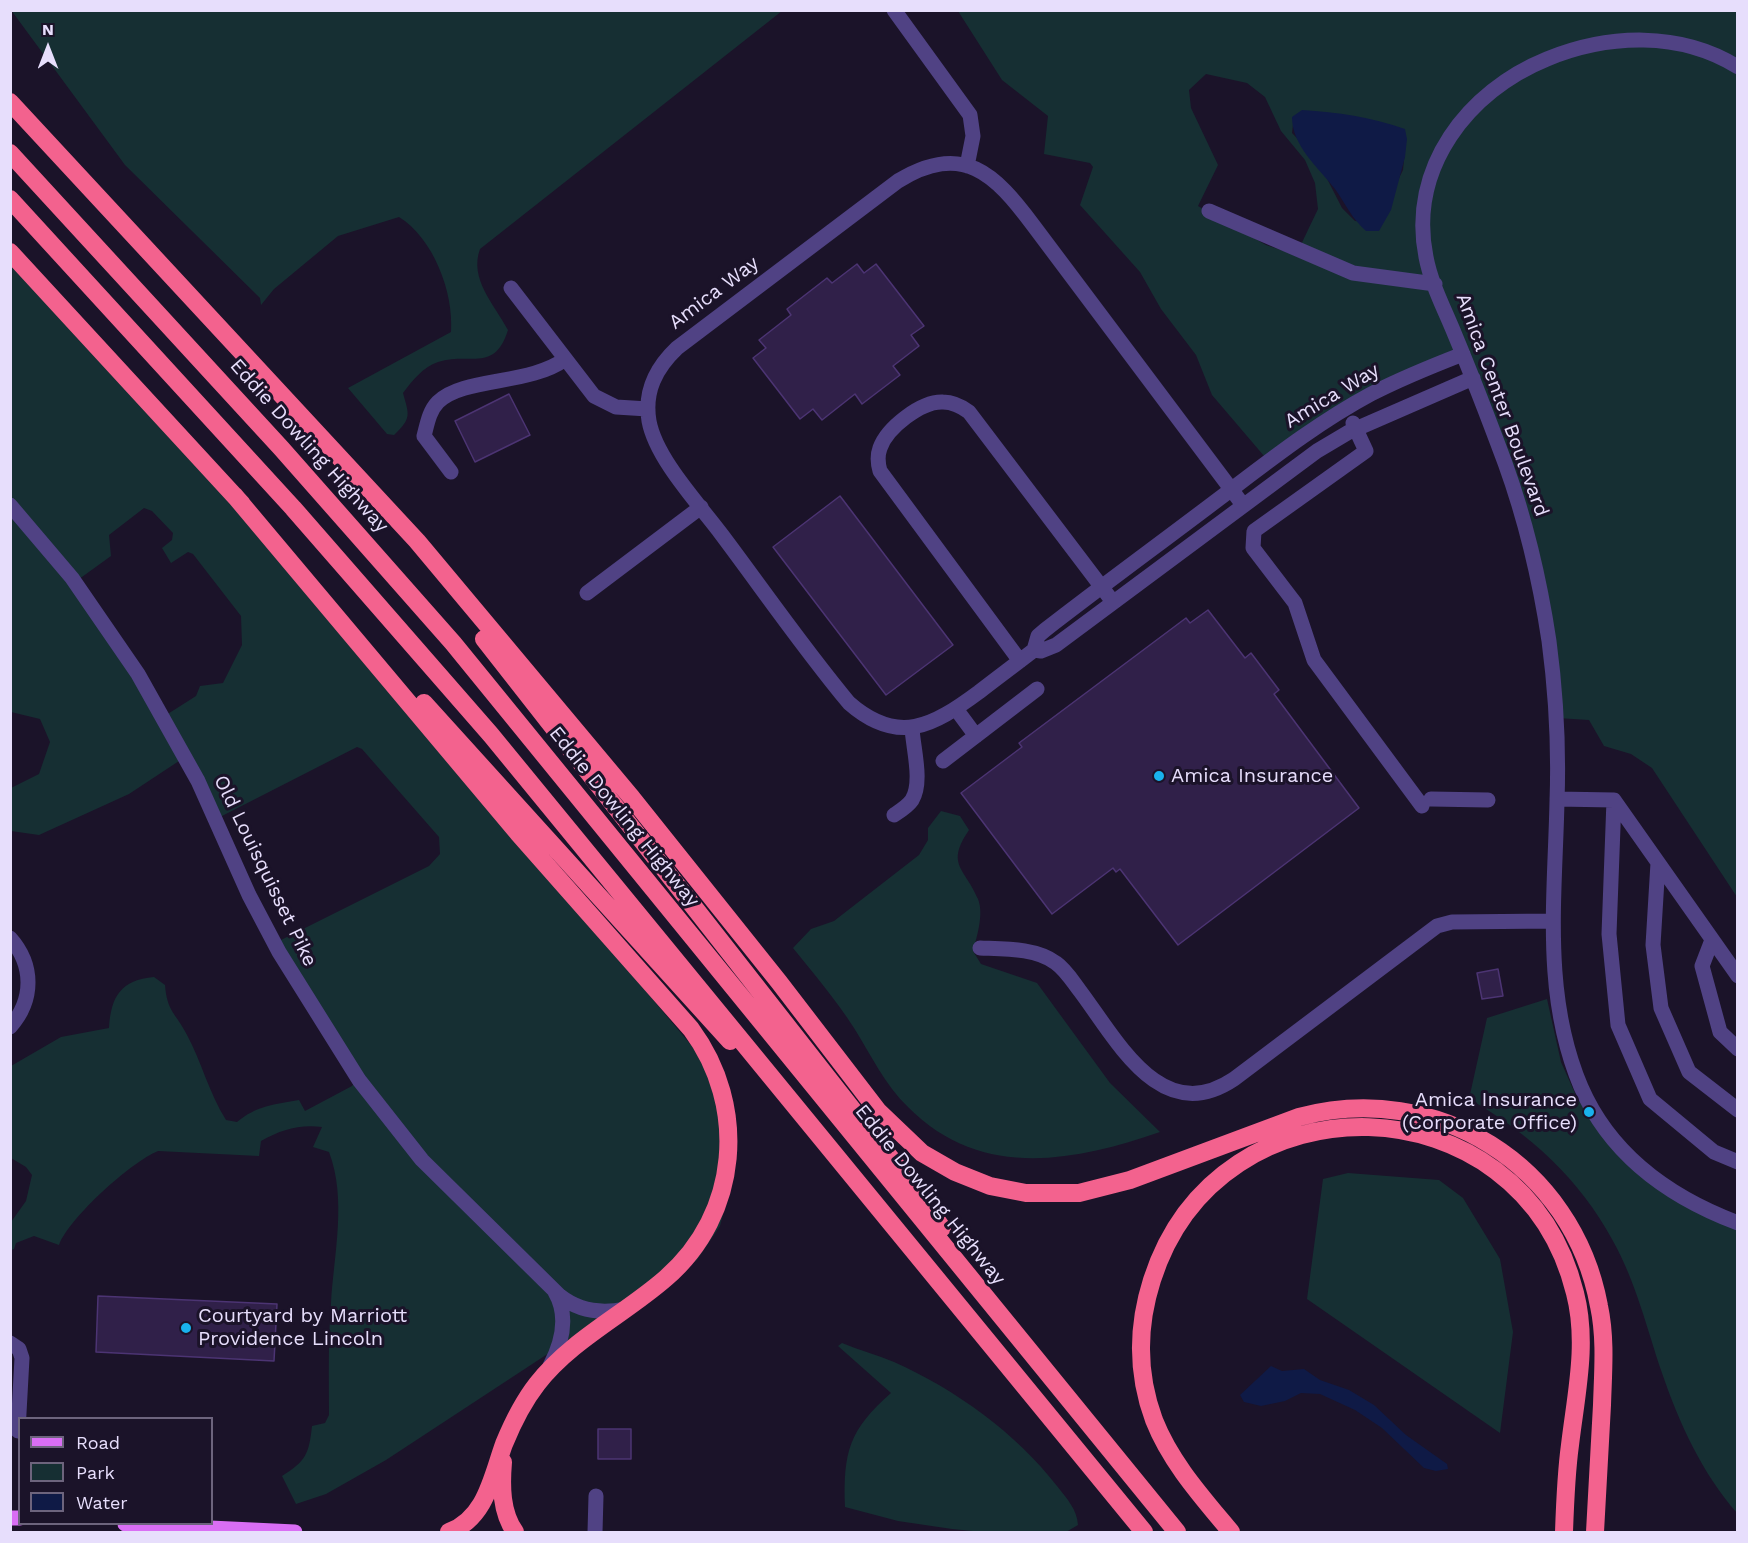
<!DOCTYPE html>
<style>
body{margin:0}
#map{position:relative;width:1748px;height:1543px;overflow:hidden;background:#1b1329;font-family:"Work Sans",sans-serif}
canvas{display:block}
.frame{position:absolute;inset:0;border:12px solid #e7defc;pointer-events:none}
.legend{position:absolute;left:18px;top:1417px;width:195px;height:108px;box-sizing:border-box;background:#1b1329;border:2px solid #6d647d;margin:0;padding:8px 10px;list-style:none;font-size:18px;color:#e7defc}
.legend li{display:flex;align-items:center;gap:12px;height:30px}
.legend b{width:30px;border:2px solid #6d647d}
.north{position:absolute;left:18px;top:18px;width:60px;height:60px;-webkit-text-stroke:4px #1b1329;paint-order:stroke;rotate:0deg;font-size:16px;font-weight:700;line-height:24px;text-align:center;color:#e7defc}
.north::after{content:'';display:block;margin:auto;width:21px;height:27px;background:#e7defc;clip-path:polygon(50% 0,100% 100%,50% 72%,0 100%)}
</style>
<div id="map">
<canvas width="1748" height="1543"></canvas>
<div class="frame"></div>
<ul class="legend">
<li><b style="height:8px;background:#d96ef4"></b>Road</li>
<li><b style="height:16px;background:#162f33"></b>Park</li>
<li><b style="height:16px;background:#0f1a46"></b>Water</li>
</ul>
<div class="north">N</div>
</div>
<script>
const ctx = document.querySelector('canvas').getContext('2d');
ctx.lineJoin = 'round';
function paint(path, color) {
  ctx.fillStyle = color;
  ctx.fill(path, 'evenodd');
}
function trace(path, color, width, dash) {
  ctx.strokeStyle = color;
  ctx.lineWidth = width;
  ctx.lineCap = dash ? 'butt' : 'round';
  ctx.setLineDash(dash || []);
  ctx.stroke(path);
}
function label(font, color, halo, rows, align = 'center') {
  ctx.font = font + ' "Work Sans",sans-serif';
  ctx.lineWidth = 6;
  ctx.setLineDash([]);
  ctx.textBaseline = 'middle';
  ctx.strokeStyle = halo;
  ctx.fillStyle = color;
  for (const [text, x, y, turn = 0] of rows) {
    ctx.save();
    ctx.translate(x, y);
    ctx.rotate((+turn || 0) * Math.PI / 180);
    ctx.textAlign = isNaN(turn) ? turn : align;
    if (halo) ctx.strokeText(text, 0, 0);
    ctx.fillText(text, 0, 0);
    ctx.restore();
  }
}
const green = new Path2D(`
 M 11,10 L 782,10 L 782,11 L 480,249 C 469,279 494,304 508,330 C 495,373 469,352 438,362 C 423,367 412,381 403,393 C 409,415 412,418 394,435 L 387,434 L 348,388 L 451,332 C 454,292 433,238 399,217 L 338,236 L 274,289 L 261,305 L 260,298 L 125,165 Z
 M 958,11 L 1737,11 L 1737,897 L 1652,768 L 1631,754 L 1604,746 L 1589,720 L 1557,718 L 1542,612 L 1505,468 L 1461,361 L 1366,400 L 1270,463 L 1212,395 L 1196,355 L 1161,309 L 1140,272 L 1080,205 L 1093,167 L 1090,163 L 1044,154 L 1048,116 L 1002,80 ZM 1206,74 L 1247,83 L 1265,97 L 1281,131 L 1305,160 L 1315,183 L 1318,209 L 1296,255 L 1266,245 L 1198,206 L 1218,165 L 1191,108 L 1189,90 ZM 1294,116 L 1406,139 L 1403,170 L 1377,223 L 1355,221 L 1342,208 L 1317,159 L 1292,133 Z
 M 11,256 L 343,629 L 711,1069 L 734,1126 L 735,1168 L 720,1226 L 697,1260 L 603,1336 L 578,1334 L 386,1460 L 326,1494 L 296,1504 L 282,1476 C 306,1461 309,1454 312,1426 L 325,1423 L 329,1415 C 329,1378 328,1340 331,1303 C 334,1254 347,1199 329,1152 L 313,1147 L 322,1127 C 300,1124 280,1130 261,1141 L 259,1156 L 158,1151 C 131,1162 69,1218 59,1245 L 34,1236 L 16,1243 L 14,1249 L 11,1250 L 11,1222 L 26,1201 L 32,1175 L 26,1167 L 11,1158 L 11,1066 L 61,1037 L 109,1028 C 111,996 121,980 154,977 L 165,985 C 167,1012 176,1013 187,1035 C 202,1063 209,1093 226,1120 L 237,1122 C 256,1106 275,1104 299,1100 L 305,1111 L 352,1086 L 355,1082 L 275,943 L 429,866 L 440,854 L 439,837 L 362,749 L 357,747 L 220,817 L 179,761 L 129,794 L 39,835 L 11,831 L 11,788 L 39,774 L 50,742 L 40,719 L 11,712 ZM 144,508 L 152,511 L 173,533 L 172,540 L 162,548 L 171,563 L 188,552 L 193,554 L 241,616 L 242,645 L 223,683 L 200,686 L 196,696 L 163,717 L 75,582 L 111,556 L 109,535 Z
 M 941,811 L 960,816 L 969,830 C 945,865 965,868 978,899 C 984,914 977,936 973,951 L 981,964 L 1037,983 L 1110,1083 L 1160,1132 C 1073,1162 980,1180 908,1107 C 885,1085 871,1055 854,1028 C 836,1000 814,974 793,948 L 811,929 L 834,921 L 919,855 L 928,840 L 928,828 Z
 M 1547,999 L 1561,1062 L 1578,1100 L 1624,1162 L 1664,1193 L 1737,1228 L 1737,1513 C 1702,1473 1679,1423 1662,1373 C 1647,1329 1636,1282 1613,1241 C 1580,1179 1529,1133 1469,1099 L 1487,1018 Z
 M 1348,1173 L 1439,1180 L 1463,1198 L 1500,1259 L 1513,1332 L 1500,1433 L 1307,1299 L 1323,1179 Z
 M 842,1343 C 859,1350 877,1355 894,1362 C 955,1389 1016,1433 1057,1486 C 1067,1499 1077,1509 1078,1525 L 1066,1532 L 983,1532 L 952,1529 L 898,1521 L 845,1507 C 843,1452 849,1430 891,1393 L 838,1346 Z`);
const water = new Path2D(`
 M 1302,110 C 1338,112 1370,117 1405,129 L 1407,139 L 1405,157 L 1391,210 L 1379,231 L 1366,231 C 1352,219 1345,203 1335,189 C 1318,167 1292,146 1292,117 Z
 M 1271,1366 L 1282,1371 L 1304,1369 L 1320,1380 L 1349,1390 L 1374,1405 L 1406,1435 L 1447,1464 L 1448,1469 L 1436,1471 L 1424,1468 L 1382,1428 L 1355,1410 L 1320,1394 L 1301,1393 L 1285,1401 L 1261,1406 L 1244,1402 L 1240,1395 Z`);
const building = new Path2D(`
 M 857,264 L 864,273 L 876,264 L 924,326 L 911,335 L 919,346 L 893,366 L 900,375 L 862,404 L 855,394 L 822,420 L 813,409 L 800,419 L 753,358 L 766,348 L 759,340 L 791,315 L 787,309 L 827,278 L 832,283 Z
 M 509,394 L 530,435 L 475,462 L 455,421 Z
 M 840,496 L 953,645 L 886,695 L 773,547 Z
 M 1208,610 L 1245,658 L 1251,653 L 1279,690 L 1274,694 L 1359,808 L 1178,945 L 1120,869 L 1116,872 L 1113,868 L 1052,914 L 961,793 L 1022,747 L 1019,743 L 1186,618 L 1190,623 Z
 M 1498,969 L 1503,996 L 1482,999 L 1477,973 Z
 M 98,1296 L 277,1304 L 274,1361 L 96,1352 Z
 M 598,1429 L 631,1429 L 631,1459 L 598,1459 Z`);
const minor = new Path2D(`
 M 894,10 L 970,115 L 973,136 L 967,166
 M 1738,67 C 1680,31 1608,34 1547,59 C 1468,91 1408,168 1426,257 C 1431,284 1445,310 1455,335 C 1473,378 1489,420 1505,463 C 1526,521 1540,581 1549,641 C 1556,694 1559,747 1557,801 C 1555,898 1542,995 1581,1087 C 1611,1156 1669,1197 1738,1223
 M 1209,211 L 1353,273 L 1435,284
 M 511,288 L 594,396 L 616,407 L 648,409
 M 1353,423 L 1366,451 L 1254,531 L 1253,548 L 1295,603 L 1314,660 L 1422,806
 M 451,472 L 424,436 C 427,425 429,411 438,402 C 463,377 531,385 565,359
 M 10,505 L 72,578 L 138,674 L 198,781 L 249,895 L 279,952 L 359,1080 L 422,1160 L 560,1296 C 579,1311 601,1314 625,1309
 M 1243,505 L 1033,225 C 995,174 963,141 898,181 L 677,348 C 656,368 644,391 649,421 C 656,459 699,504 722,535 C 764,591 804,649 849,703 C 898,746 933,726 979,692 C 997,678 1016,664 1034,650 L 1038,636 L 1045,630 C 1103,585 1162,542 1220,498 C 1269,461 1317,423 1371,394 C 1400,379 1432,366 1463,354
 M 587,593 L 701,507
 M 1034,650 L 1041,651 L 1056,645 L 1317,451 L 1349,432 L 1473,378
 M 1020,661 L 880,471 C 878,464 877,456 880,448 C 887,428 921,401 943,402 C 953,402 961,406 969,412 L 1113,602
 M 956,709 L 976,736
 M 943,761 L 1037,689
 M 1431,799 L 1488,800
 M 1557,799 L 1614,800 L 1738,976
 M 1614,800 L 1609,934 L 1618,1025 L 1650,1099 L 1714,1152 L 1738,1162
 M 894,815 C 900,811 908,806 912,800 C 923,782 913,748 912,728
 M 1658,863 L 1653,945 L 1661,1008 L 1689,1072 L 1738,1110
 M 10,938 C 34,965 34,1000 10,1027
 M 1712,940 L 1702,966 L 1720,1032 L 1738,1049
 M 980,948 C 1004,949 1036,948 1056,963 C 1066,970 1073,982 1080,991 C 1117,1040 1161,1128 1234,1079 L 1437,926 L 1452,922 L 1552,921
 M 10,1343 L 19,1349 L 22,1358 L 18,1431
 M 550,1366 C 562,1343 569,1316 555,1292
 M 595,1532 L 596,1496`);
const major = new Path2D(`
 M 10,1518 L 20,1518
 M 125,1524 L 295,1532`);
const highway = new Path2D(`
 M 10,102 L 417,541 L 632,798 L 779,982 L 878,1111 L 922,1153 L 955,1172 L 990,1186 L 1026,1193 L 1079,1193 L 1130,1180 L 1299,1117 C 1436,1080 1573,1165 1599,1306 C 1606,1339 1603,1372 1602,1405 C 1600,1448 1597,1490 1595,1532
 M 10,153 L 281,448 L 453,643 L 1177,1532
 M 10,199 L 293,508 L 491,735 L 1144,1532
 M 10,252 L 242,504
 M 234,495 L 518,833 L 691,1029 C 748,1106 740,1214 666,1278 C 625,1314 571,1340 537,1384 C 523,1402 513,1422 504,1444 C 492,1477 486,1518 449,1532
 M 484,639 L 914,1188 L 942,1228
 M 424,703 L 730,1041
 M 503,1462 C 501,1486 501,1512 515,1532
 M 1231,1532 C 1202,1497 1171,1463 1154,1420 C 1137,1374 1137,1327 1152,1280 C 1219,1070 1522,1078 1575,1293 C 1588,1343 1576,1394 1570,1445 C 1566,1474 1565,1503 1564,1532`);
const markers = [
 [1159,776,6,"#19b2ed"],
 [1589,1112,6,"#19b2ed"],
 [186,1328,6,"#19b2ed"]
];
const streetNames = [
 ["Amica Way",714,293,-37],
 ["Amica Way",1332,396,-31],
 ["Amica Center Boulevard",1502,405,70],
 ["Eddie Dowling Highway",309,446,48],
 ["Eddie Dowling Highway",624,817,51],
 ["Old Louisquisset Pike",265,871,64],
 ["Eddie Dowling Highway",930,1195,51]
];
const poiNames = [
 ["Amica Insurance",1171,776],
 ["Amica Insurance",1577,1100,"right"],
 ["(Corporate Office)",1577,1123,"right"],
 ["Courtyard by Marriott",198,1316],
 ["Providence Lincoln",198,1339]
];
paint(green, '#162f33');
paint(water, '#0f1a46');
paint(building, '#302049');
trace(building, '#4c3473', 1.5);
trace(minor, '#504284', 15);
trace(major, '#d96ef4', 15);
trace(highway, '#f3628e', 18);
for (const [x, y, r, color] of markers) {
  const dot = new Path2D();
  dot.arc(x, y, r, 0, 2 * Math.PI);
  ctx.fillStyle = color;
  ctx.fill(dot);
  trace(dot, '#1b1329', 2);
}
label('20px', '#e7defc', '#1b1329', streetNames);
label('20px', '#e7defc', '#1b1329', poiNames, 'left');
</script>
